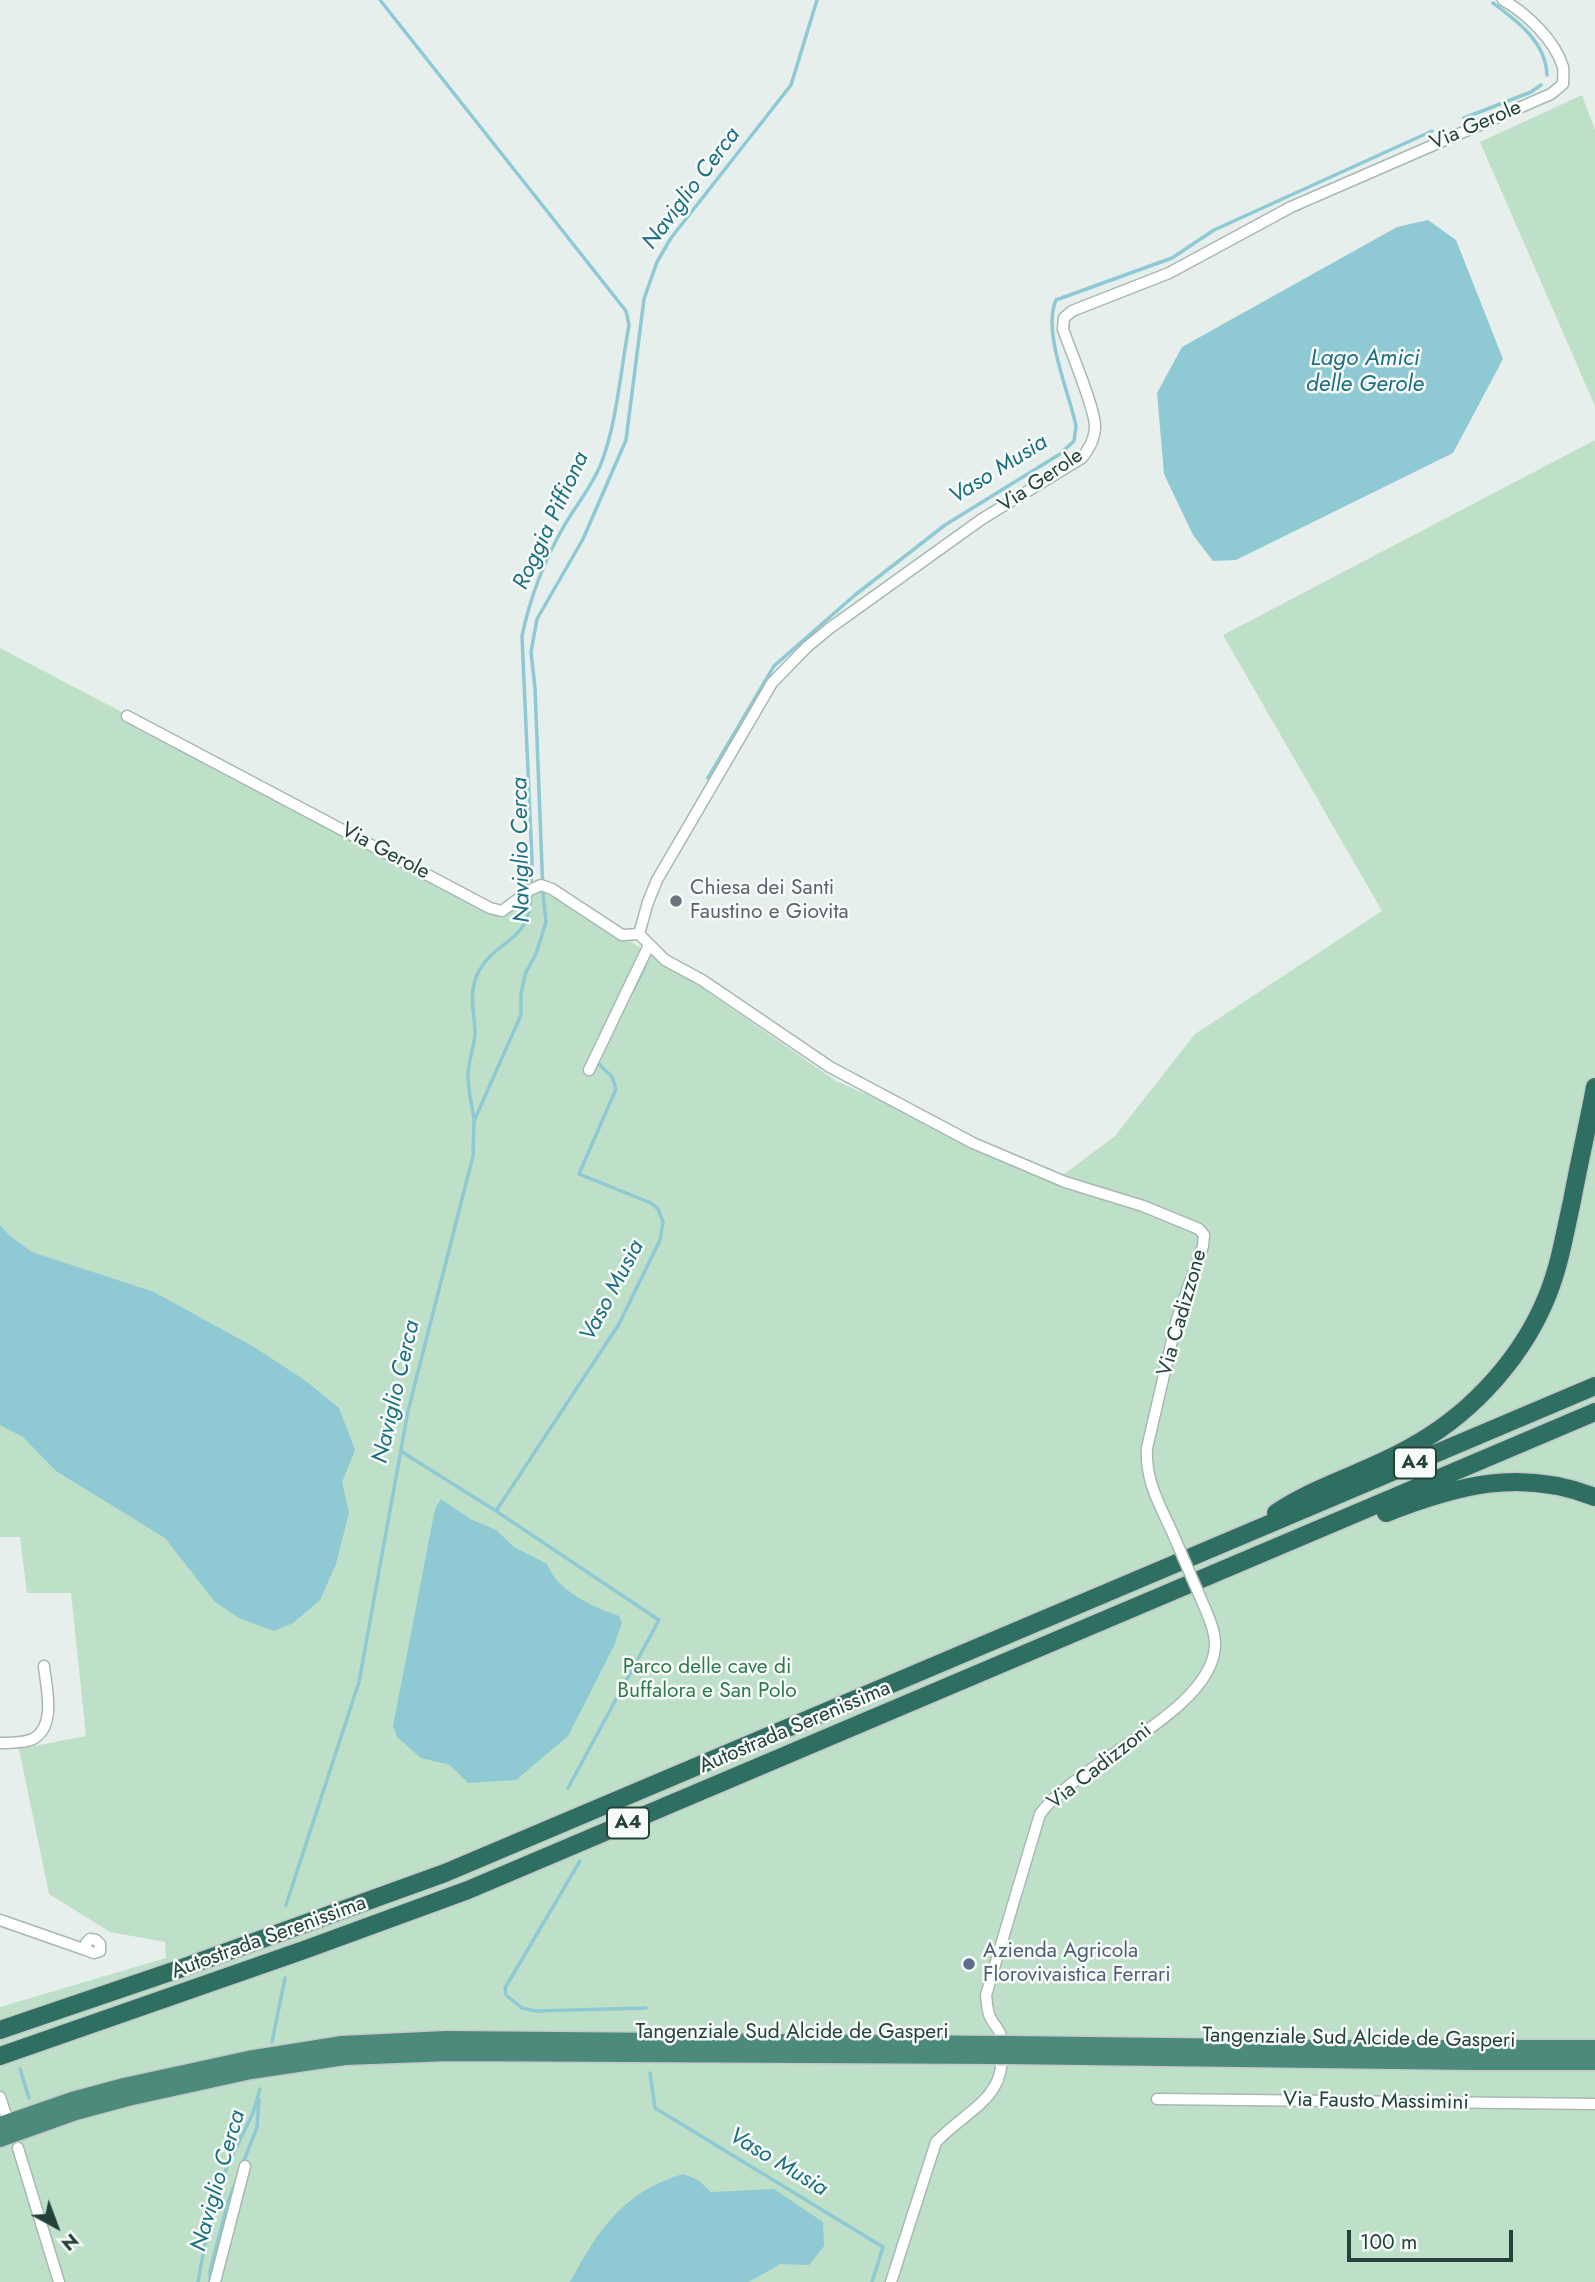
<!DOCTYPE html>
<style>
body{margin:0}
#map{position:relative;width:1595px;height:2282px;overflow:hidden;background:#e6efeb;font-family:Jost,sans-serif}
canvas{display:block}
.north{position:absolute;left:21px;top:2191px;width:70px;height:70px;-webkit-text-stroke:5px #f7fbf9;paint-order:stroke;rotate:139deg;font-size:19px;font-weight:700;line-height:28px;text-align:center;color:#24423a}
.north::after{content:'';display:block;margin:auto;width:24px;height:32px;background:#24423a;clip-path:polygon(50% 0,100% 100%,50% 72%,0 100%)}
.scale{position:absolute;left:1347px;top:2230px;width:166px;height:32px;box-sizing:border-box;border:4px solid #24423a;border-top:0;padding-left:9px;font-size:21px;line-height:24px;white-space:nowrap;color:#24423a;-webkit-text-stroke:5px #f7fbf9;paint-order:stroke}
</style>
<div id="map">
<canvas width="1595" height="2282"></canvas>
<div class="north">N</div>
<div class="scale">100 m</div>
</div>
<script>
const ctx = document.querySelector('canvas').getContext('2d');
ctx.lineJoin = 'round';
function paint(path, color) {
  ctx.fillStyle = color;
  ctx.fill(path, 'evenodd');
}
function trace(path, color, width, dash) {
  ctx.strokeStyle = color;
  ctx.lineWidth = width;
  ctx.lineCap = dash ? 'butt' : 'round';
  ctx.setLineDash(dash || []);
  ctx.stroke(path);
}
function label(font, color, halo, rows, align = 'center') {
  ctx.font = font + ' Jost,sans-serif';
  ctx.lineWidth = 5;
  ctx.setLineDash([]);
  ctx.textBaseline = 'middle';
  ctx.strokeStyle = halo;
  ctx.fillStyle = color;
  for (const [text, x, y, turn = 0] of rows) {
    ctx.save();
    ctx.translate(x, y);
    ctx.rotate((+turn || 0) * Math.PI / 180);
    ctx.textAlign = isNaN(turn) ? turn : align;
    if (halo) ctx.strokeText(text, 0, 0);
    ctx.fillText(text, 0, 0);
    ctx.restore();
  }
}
const green = new Path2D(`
 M 1582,95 L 1595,130 L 1595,406 L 1480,142 Z
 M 1595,440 L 1595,2282 L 0,2282 L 0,2007 L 166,1958 L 165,1942 L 110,1932 L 49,1894 L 19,1749 L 86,1736 L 71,1593 L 27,1593 L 20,1537 L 0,1537 L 0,648 L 382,849 L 505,910 L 536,886 L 550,889 L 699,986 L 836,1081 L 1059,1178 L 1115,1136 L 1195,1034 L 1382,911 L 1223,635 Z`);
const water = new Path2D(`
 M 1428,220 L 1456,240 L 1503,359 L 1453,453 L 1236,560 L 1213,561 L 1193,535 L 1164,474 L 1157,393 L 1182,347 L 1397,227 Z
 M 0,1225 L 10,1236 L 32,1252 L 154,1292 L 254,1347 L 306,1381 L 339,1408 L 355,1450 L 342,1482 L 349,1513 L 336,1564 L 320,1600 L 293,1623 L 274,1631 L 241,1619 L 215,1602 L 165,1538 L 56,1471 L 23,1437 L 0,1425 Z
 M 441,1499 L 470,1519 L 496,1530 L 514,1547 L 547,1564 C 557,1591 593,1607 619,1616 L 622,1623 L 614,1646 L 568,1736 L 516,1780 L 468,1783 L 450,1765 L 421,1758 L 397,1737 L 393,1726 L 435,1509 Z
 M 683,2174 L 698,2180 L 711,2192 L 774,2189 L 823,2222 L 824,2246 L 809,2265 L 781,2264 L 748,2282 L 570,2282 C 598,2230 624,2191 683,2174 Z`);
const stream = new Path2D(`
 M 380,0 L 626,311 L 629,325 C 621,368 617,421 602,461 C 594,484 576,505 564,526 C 545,559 530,598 522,636 L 532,861 L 531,886
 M 1493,3 C 1517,21 1546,42 1547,75
 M 1464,118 L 1531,92 L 1541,85
 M 708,778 L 774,666 L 855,595 L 945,525 L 1060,454 L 1074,441 L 1076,426 C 1069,392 1042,331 1056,300 L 1172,258 L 1214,230 L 1432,131
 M 633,990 L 644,968
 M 474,1119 C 472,1105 468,1090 468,1076 C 468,1062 474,1048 475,1034 C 475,1014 468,995 477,975 C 495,937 529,947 531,894
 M 402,1452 L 496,1511
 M 568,1788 L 659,1620 L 496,1511 L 619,1324 L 660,1240 L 663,1222 L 658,1209 L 651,1203 L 579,1174 L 616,1089 L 612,1077 L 597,1062
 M 580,1861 L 505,1988 L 506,1995 L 522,2008 L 535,2011 L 646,2008
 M 286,1905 L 359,1682 L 408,1411 L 473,1156 L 474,1121 L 521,1015 L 521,993 L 526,972 L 536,954 L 546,922 L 543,893 L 535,688 L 531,652 L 537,619 L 583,539 L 626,440 L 644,299 L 657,262 L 671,238 L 791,85 L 817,0
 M 272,2042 L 285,1978
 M 20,2069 L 29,2098
 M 650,2073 L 655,2108 L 883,2247 L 872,2282
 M 198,2282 L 208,2226 L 227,2166 L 253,2113 L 260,2089
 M 210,2282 L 210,2271 L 228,2202 L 257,2127 L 259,2099`);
const minor = new Path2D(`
 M 127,716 L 490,908 L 502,911 L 530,890 L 541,885 L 552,889 L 622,935 L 639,934
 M 589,1070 L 649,945
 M 1173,1534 C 1160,1505 1145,1481 1147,1448 L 1177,1319 L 1203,1246 L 1204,1235 L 1199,1229 L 1143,1206 L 1065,1182 L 973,1143 L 830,1067 L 702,980 L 665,960 L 639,934 L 648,902 L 657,880 L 772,683 L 807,647 L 830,628 L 982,519 L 1082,458 C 1089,448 1094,441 1095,428 C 1096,410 1070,350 1063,329 L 1064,318 L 1072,311 L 1169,273 L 1291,207 L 1551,94 L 1563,84 C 1563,79 1564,72 1563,67 C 1555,40 1526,13 1503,0
 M 0,1743 C 10,1743 24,1743 33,1739 C 57,1726 46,1687 44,1666
 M 0,1920 L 86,1950 L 94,1953 L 100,1951 L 100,1944 L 96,1940 L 90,1939 L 86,1943 L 86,1950
 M 0,2097 L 6,2115
 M 1157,2099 L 1595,2104
 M 18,2148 L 59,2282
 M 215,2282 L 245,2166
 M 891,2282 L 936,2142 C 973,2104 1010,2099 1001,2036 C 999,2028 993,2024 990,2017 C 987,2011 987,2002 986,1995 L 1040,1814 C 1078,1762 1210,1713 1215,1647 C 1216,1633 1209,1618 1204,1606`);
const trunk = new Path2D(`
 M 1006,2044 L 1330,2048 L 1595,2048
 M 1006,2056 L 1474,2062 L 1595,2062
 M 0,2125 L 72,2100 L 124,2086 L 248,2059 L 342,2044 L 446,2039 L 995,2044
 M 0,2139 L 76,2112 L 128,2098 L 251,2071 L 345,2057 L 449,2053 L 997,2056`);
const motorway = new Path2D(`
 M 1276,1513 C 1320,1483 1373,1471 1418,1443 C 1475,1410 1524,1355 1548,1294 C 1560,1264 1565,1232 1572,1201 C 1579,1163 1588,1125 1595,1087
 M 1386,1513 C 1458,1485 1520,1468 1595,1497
 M 0,2030 L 182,1968 L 445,1873 L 1595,1386
 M 0,2056 L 304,1950 L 468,1890 L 1595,1412`);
const minorBridge = new Path2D(`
 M 1173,1534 L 1204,1606`);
const trunkBridge = new Path2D(`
 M 995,2044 L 1006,2044
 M 997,2056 L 1006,2056`);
const markers = [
 [676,901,7,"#6b7280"],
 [969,1964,7,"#5c6f8a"]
];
const shields = [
 [1415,1463,42],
 [628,1823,42]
];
const shieldNames = [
 ["A4",1415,1463],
 ["A4",628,1823]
];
const streetNames = [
 ["Via Gerole",1476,126,-23],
 ["Via Gerole",1041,481,-34],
 ["Via Gerole",385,852,28],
 ["Via Cadizzone",1183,1313,-74],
 ["Autostrada Serenissima",795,1728,-23],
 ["Via Cadizzoni",1100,1767,-38],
 ["Autostrada Serenissima",269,1938,-20],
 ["Tangenziale Sud Alcide de Gasperi",792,2033],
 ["Tangenziale Sud Alcide de Gasperi",1359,2039,1],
 ["Via Fausto Massimini",1376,2102,1]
];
const worshipNames = [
 ["Chiesa dei Santi",690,889],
 ["Faustino e Giovita",690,913]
];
const parkNames = [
 ["Parco delle cave di",707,1668],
 ["Buffalora e San Polo",707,1692]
];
const serviceNames = [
 ["Azienda Agricola",983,1952],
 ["Florovivaistica Ferrari",983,1976]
];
const waterNames = [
 ["Naviglio Cerca",692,189,-53],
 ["Lago Amici",1365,359],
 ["delle Gerole",1365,385],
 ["Vaso Musia",999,470,-32],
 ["Roggia Piffiona",552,521,-65],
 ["Naviglio Cerca",522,850,-91],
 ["Vaso Musia",613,1291,-62],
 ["Naviglio Cerca",397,1392,-77],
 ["Vaso Musia",778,2163,31],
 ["Naviglio Cerca",219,2181,-74]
];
paint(green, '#bfe0c8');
paint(water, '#8ec9d4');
trace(stream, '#8ec9d4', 3.5);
trace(minor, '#a8b8b2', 13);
trace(trunk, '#c2cac8', 19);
trace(motorway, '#c2cac8', 21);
trace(minor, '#fff', 10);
trace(trunk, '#4c8a7c', 16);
trace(motorway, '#2f6f62', 18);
trace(minorBridge, '#a8b8b2', 13, []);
trace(trunkBridge, '#c2cac8', 19, []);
trace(minorBridge, '#fff', 10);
trace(trunkBridge, '#4c8a7c', 16);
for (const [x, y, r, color] of markers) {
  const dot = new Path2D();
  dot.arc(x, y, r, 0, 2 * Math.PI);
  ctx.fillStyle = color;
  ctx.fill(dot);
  trace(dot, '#f7fbf9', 2.5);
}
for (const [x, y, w] of shields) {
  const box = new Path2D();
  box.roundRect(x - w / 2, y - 15.5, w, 31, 5);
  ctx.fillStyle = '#f7fbf9';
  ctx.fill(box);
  trace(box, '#24423a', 2);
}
label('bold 19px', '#24423a', null, shieldNames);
label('21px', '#24423a', '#f7fbf9', streetNames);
label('21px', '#5b616d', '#f7fbf9', worshipNames, 'left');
label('21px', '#2d7a4b', '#f7fbf9', parkNames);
label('21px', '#4e5e75', '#f7fbf9', serviceNames, 'left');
label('italic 23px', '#1c6f80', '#f7fbf9', waterNames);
</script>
